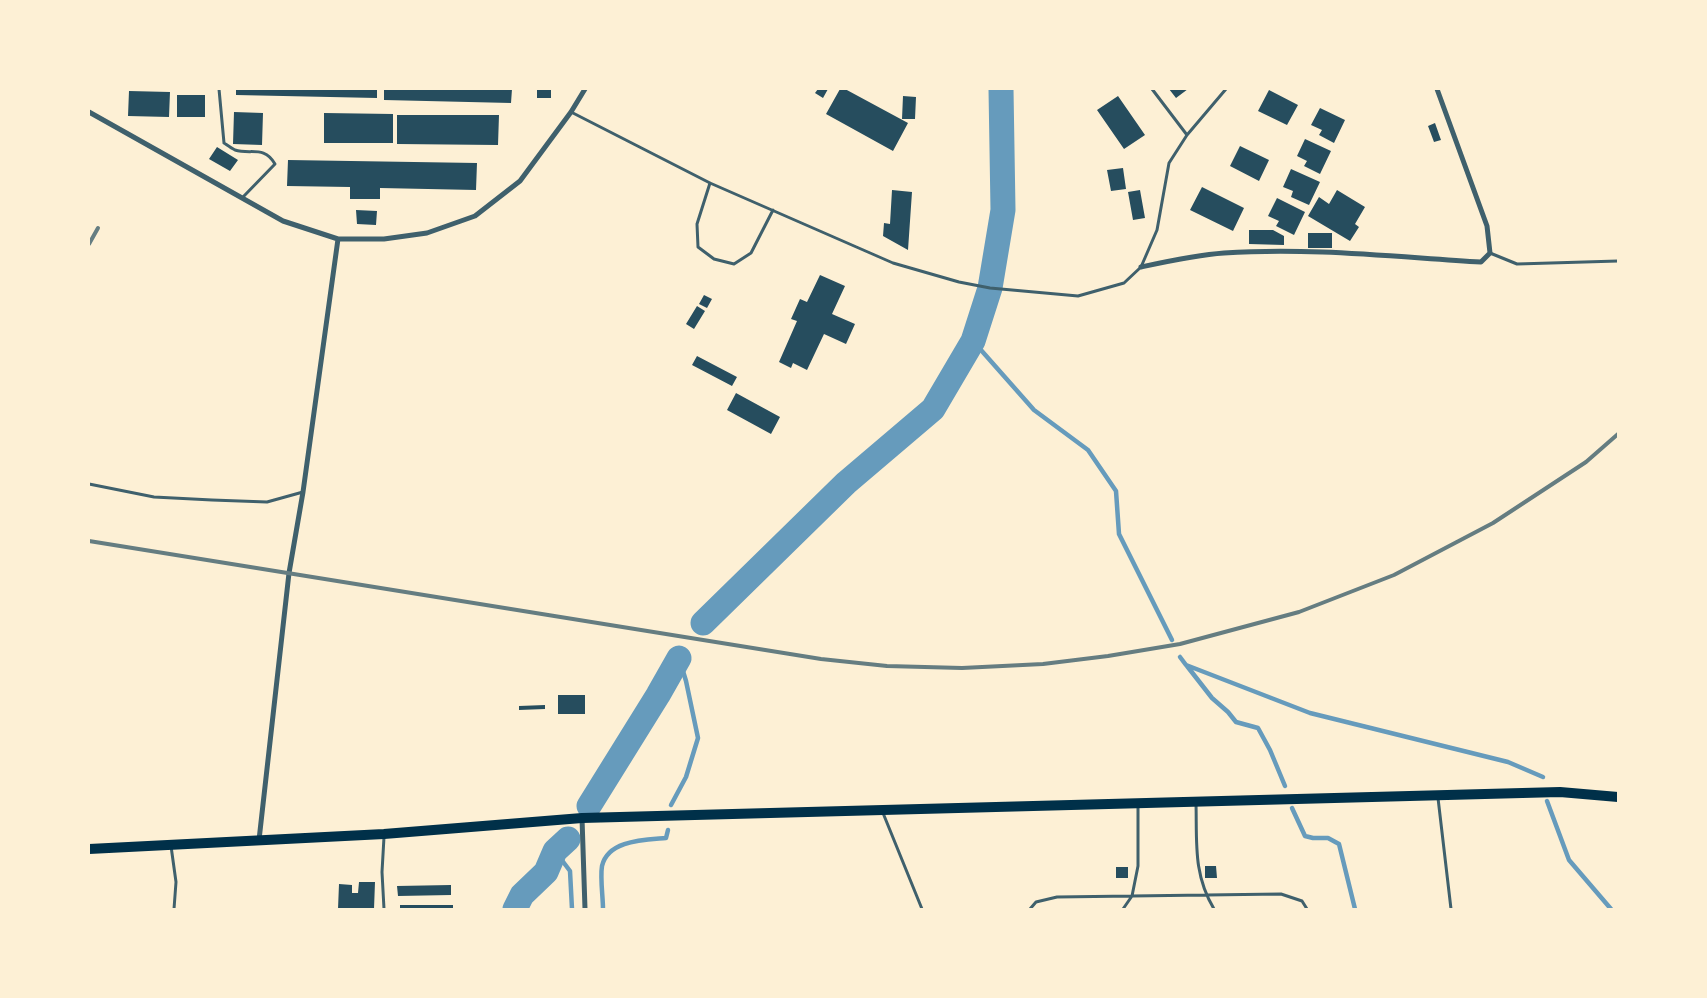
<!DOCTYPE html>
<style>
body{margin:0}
#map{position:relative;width:1707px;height:998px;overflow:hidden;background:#fdf0d5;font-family:Barlow,sans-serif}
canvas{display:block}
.frame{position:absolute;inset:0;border:90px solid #fdf0d5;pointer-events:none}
</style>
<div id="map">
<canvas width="1707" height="998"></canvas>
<div class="frame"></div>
</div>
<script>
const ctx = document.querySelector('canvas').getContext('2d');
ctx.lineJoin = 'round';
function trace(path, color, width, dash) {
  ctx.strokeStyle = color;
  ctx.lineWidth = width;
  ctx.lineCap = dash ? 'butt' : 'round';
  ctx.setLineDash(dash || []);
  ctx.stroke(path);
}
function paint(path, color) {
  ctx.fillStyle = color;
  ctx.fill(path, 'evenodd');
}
const stream = new Path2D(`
 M 973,341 L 1034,410 L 1088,450 L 1116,491 L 1119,534 L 1172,640
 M 1180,657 L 1186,665 L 1310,713 L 1508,762 L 1543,777
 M 1187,666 L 1212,698 L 1228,712 L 1236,722 L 1258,728 L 1270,750 L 1285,786
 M 1547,801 L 1569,860 L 1611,909
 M 671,805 L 686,777 L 698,738 L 686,681 L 679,658
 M 1292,808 L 1305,836 L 1313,838 L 1328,838 L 1339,844 L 1355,909
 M 555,851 L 570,871 L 572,909
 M 603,909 C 603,897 600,878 602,866 C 608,840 644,840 666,838 L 668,830`);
const river = new Path2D(`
 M 703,623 L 846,483 L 933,409 L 973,341 L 990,288 L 1003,210 L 1001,89
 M 589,806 L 658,695 L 679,658
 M 515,909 L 522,895 L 546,872 L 555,851 L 568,839`);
const building = new Path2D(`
 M 236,89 L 377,89 L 377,98 L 236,95 Z
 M 384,89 L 512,89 L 511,103 L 384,100 Z
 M 537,89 L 551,89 L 551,98 L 537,98 Z
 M 818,89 L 828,89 L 823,98 L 815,93 Z
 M 840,89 L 845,89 L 908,123 L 893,151 L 826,114 Z
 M 1169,89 L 1188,89 L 1176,98 Z
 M 1269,90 L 1298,105 L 1287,125 L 1258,111 Z
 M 129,91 L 170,92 L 169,117 L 128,116 Z
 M 177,95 L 205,95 L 205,117 L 177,117 Z
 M 903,96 L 916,97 L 915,119 L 902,119 Z
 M 1118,96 L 1145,135 L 1124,149 L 1097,110 Z
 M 1320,108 L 1345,120 L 1334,143 L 1319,135 L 1322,130 L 1311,125 Z
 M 234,112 L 263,113 L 262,145 L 233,144 Z
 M 324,113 L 393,114 L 393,143 L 324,143 Z
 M 397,115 L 499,115 L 498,145 L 397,144 Z
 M 1435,123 L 1441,140 L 1434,142 L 1428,126 Z
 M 1305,139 L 1331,151 L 1320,174 L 1304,166 L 1307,161 L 1297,156 Z
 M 1240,146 L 1269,160 L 1259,181 L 1230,166 Z
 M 217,147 L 238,160 L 230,171 L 209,159 Z
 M 288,160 L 477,163 L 476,190 L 380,188 L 380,199 L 350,199 L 350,187 L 287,186 Z
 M 1123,168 L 1126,189 L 1111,191 L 1107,170 Z
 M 1291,169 L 1320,182 L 1309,205 L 1291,197 L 1293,191 L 1283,187 Z
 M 1202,187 L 1244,208 L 1233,231 L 1190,210 Z
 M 892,190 L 912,192 L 908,250 L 883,236 L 884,223 L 890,224 Z
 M 1140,190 L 1145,218 L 1133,220 L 1128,192 Z
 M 1337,190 L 1365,207 L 1355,224 L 1359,227 L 1350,241 L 1308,216 L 1319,197 L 1329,204 Z
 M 1277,198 L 1305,212 L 1294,235 L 1276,226 L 1279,221 L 1268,216 Z
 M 356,210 L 377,211 L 376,225 L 357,224 Z
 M 1249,230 L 1273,230 L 1284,236 L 1284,245 L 1249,244 Z
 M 1308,233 L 1332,233 L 1332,248 L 1308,248 Z
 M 820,275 L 845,286 L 832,314 L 855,324 L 846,344 L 824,334 L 807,370 L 793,363 L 791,368 L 779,362 L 797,321 L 791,319 L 800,299 L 807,302 Z
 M 704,295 L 712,299 L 707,308 L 699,304 Z
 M 697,306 L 705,311 L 694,329 L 686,324 Z
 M 697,356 L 737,377 L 732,386 L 692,365 Z
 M 736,393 L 780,417 L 771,434 L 727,410 Z
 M 558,695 L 585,695 L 585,714 L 558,714 Z
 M 545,705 L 545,709 L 519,710 L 519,706 Z
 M 1205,866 L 1216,866 L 1217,878 L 1205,878 Z
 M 1116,867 L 1128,867 L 1128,878 L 1116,878 Z
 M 359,882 L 375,882 L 374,909 L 338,909 L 339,884 L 352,885 L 352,893 L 358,893 Z
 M 451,885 L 451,895 L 398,896 L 397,886 Z
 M 400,905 L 453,905 L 453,909 L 400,909 Z`);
const service = new Path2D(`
 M 219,89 L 224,143 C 227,145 231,148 235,150 C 251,155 264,145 275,164 L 243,197
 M 1152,89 L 1187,135
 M 571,112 L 710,183 L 893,263 L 959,282 L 990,288 L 1078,296 L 1124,283 L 1141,267 L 1157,230 L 1169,163 L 1187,135 L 1226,89
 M 710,183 L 697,224 L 698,247 L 714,259 L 734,264 L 751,253 L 773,210
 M 1490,253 L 1517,264 L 1618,261
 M 89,484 L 154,497 L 212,500 L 267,502 L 303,492
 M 1438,798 L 1451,909
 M 1196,803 C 1197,842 1193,874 1214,909
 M 883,813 L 922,909
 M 384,837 L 382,872 L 384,909
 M 171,846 L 176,882 L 174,909
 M 1030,909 L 1036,902 L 1057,897 L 1281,894 L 1302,901 L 1307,909
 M 1123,909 L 1132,896 L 1138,866 L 1138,805`);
const minor = new Path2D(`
 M 89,112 L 283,221 L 338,239 L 384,239 L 427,233 L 475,216 L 520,181 L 571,112 L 585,89
 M 1141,267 C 1169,261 1196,255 1224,253 C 1309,247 1396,257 1481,262 L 1490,253 L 1487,226 L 1437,89
 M 582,818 L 585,909
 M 259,840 L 289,573 L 303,492 L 338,239`);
const secondary = new Path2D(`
 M 89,849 L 384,834 L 582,818 L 1560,792 L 1618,797`);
const rail = new Path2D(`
 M 89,244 L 98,228
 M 89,541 L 821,659 L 887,666 L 962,668 L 1043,664 L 1108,656 L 1180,644 L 1299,612 L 1394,575 L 1493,523 L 1586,462 L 1618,434`);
trace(stream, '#669bbc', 4.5);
trace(river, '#669bbc', 25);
paint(building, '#264d5e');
trace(service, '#3f606c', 3);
trace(minor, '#3f606c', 5);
trace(secondary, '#003049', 10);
trace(rail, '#657d81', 4);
</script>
